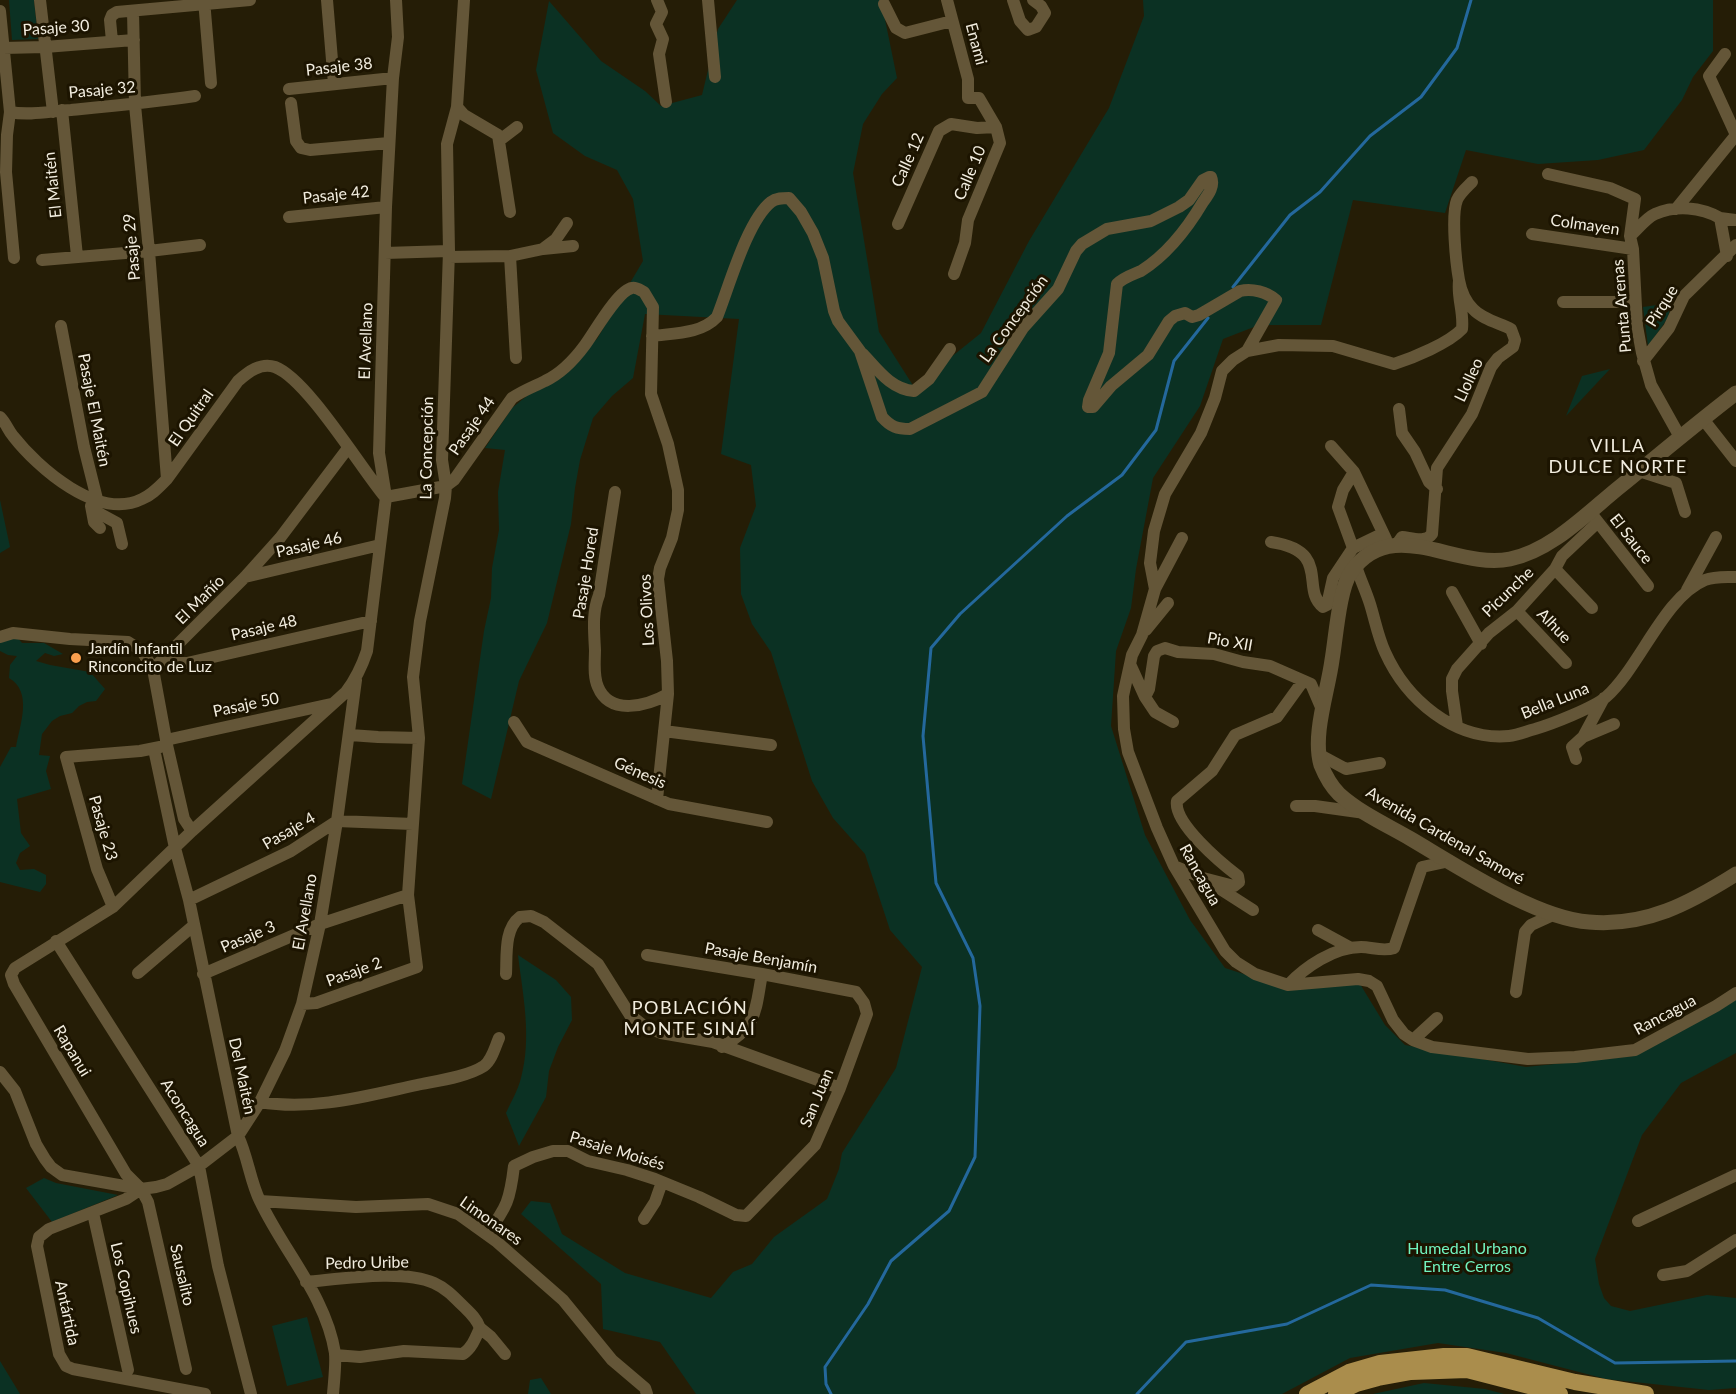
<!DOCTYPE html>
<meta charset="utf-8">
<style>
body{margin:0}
canvas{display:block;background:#251d06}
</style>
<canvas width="1736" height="1394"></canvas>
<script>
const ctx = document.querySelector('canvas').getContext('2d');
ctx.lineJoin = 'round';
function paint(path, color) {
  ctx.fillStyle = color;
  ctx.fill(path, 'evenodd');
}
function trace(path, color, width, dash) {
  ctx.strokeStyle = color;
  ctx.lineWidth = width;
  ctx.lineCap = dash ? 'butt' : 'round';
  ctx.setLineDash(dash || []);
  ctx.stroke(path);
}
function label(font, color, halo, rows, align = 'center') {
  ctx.font = font + ' Lato,sans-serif';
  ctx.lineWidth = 6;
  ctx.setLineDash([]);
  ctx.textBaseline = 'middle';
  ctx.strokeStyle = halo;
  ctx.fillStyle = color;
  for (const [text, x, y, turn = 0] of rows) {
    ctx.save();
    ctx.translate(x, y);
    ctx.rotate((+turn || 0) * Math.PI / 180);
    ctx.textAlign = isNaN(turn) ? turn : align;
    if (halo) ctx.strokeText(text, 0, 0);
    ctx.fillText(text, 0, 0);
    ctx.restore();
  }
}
const green = new Path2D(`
 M 9,0 L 34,0 L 38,39 L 12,40 Z
 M 737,0 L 881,0 L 897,78 L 882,94 L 863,124 L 853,173 L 879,332 L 914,387 L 981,333 L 1029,241 L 1109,108 L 1144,16 L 1143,0 L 1713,0 L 1713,51 L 1693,77 L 1682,100 L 1644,150 L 1598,160 L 1538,164 L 1466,150 L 1445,213 L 1353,200 L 1321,325 L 1259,325 L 1223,339 L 1200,406 L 1153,478 L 1136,569 L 1131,608 L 1116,651 L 1111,726 L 1145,835 L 1190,920 L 1225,968 L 1284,987 L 1360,984 L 1385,1025 L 1405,1045 L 1526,1067 L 1634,1056 L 1736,995 L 1736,1053 L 1681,1083 L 1642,1135 L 1595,1259 L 1599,1284 L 1604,1298 L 1611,1306 L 1630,1311 L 1707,1295 L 1736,1298 L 1736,1388 L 1709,1390 L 1606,1379 L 1506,1353 L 1438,1343 L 1350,1358 L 1282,1394 L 696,1394 L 660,1342 L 603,1329 L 601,1284 L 521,1214 L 531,1201 L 550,1203 L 562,1234 L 625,1273 L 711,1298 L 733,1272 L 752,1264 L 774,1237 L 827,1199 L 839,1169 L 842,1153 L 896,1068 L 922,967 L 890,930 L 865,854 L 833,818 L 812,781 L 771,652 L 752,624 L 741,594 L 740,548 L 756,506 L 751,465 L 721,454 L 739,319 L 645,314 L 633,378 L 612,396 L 593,418 L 580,460 L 575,488 L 571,524 L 547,623 L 519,681 L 491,799 L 462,784 L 484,631 L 491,598 L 492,568 L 499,530 L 498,492 L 505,450 L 485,448 L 512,408 L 555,373 L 556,375 L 597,339 L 643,261 L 633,199 L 617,170 L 585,156 L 553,133 L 536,70 L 549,1 L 601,61 L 645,91 L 661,106 L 702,95 L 718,29 Z
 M 1671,303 L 1668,318 L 1648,346 L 1643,307 Z
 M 1610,369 L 1566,416 L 1582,376 Z
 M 0,500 L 10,547 L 0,553 Z
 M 16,636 L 22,643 L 44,643 L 63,654 L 54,656 L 45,653 L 36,661 L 50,665 L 90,672 L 105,689 L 96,701 L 87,702 L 79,706 L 72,713 L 60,716 L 52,721 L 42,734 L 39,755 L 50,756 L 46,771 L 51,789 L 17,799 L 21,833 L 30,846 L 20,853 L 16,863 L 20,870 L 34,869 L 46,875 L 46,884 L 40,892 L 0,882 L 0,767 L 11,747 L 16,747 C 20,724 33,692 9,678 L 10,665 L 17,656 L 8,655 L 0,651 L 0,638 Z
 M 518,955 L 556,980 L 571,997 L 572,1020 L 558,1047 L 549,1071 L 546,1097 L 519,1146 L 506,1113 C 511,1102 518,1090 521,1078 C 532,1037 523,996 518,955 Z
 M 44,1178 L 56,1183 L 118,1195 L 52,1222 L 26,1188 Z
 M 307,1317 L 323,1377 L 287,1386 L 272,1326 Z
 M 0,1361 L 20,1394 L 0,1394 Z
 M 541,1378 L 551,1394 L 528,1394 L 530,1380 Z
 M 1424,1383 L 1485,1389 L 1504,1394 L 1373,1394 Z`);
const stream = new Path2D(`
 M 1233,287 L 1290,215 L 1320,192 L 1370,136 L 1421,97 L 1457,48 L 1471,0
 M 831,1394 L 826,1384 L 825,1367 L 868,1304 L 891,1261 L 949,1211 L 975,1157 L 980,1006 L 973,958 L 936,883 L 923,736 L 931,648 L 960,614 L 1067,516 L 1122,475 L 1156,430 L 1174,361 L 1208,318
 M 1137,1394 L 1186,1342 L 1287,1324 L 1371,1285 L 1445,1290 L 1538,1318 L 1615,1363 L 1736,1361`);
const minor = new Path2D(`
 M 40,0 L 53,112
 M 204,0 L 211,83
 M 327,0 L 334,84
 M 657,0 L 662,12 L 656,24 L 663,39 L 659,54 L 666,102
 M 708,0 L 715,77
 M 947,0 L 968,79 L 968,98 L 979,98 L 996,127 L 1000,143 L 968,220 L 965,243 L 954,274
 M 1013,0 L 1020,21 L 1028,30 L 1036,27 L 1045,13 L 1041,6 L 1033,0
 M 884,4 L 896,28 L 905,33 L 952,21
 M 0,11 L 10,112 L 7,135 L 6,172 L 14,258
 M 133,11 L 135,105 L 149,251 L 167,479
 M 112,41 L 110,20 L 112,15 L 117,12 L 250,0
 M 3,48 L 45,47 L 134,40
 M 1725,54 L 1709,76 L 1736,135
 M 289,89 L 393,78
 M 291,103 L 296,141 L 301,148 L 310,150 L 389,143
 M 457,107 L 464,115 L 498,135 L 510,212
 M 62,110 L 77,256
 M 10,112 C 30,116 51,111 71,110 C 112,106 154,102 195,96
 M 500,140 L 517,127
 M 1548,174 L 1610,188 L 1635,199 L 1630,236 L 1633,249 L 1637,326 L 1642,353 L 1651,385 L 1680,437
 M 1676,209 L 1736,135
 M 289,217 L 386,207
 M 898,224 L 939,131 L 951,124 L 977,128 L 996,127
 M 1532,234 L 1633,249
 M 1630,236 C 1638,229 1646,218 1655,214 C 1676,205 1701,207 1720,218
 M 544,248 L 556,239 L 567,223
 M 385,253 L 449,251
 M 510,256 L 516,358
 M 1727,256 L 1720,218 L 1736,220
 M 449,257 L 510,256 L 543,249 L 573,246
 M 42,260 L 149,251 L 200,245
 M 1459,281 C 1457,298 1464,312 1462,329 C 1449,343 1413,358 1394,364 L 1333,346 L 1279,345 L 1247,351 L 1233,360 L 1222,371 L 1215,398 L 1201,433 L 1165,494 L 1154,531 L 1150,563 L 1155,589 L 1142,635 L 1132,655 L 1123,696 L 1124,729 L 1128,752 L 1157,828 L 1174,866 L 1225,951 L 1236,962 L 1255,974 L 1288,985 L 1358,979 L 1369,981 L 1377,986 L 1393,1020 L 1404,1034 L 1413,1040 L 1432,1047 L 1528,1059 L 1575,1057 L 1635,1050 L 1716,1006 L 1736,993
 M 1563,302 L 1635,302
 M 61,326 L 84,447 L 97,499
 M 652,336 C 675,333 701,334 717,317 C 729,287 747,221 771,202 C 776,198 783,198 789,198 L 801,212 L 813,233 L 823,258 L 834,311 L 838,321 L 860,351 L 882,417 C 891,427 897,429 910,429 L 982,392 L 1023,328 L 1058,289 L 1076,251 L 1082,244 L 1107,229 L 1151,221 L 1179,207 L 1189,200 L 1203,180 L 1209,177 L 1211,177 C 1215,186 1208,195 1203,202 C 1187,229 1168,254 1141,271 C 1132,275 1124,277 1117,284 L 1109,353 L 1089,400 L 1088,407 L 1093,407 L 1111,386 L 1148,355 L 1169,321 L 1175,316 L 1185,313 L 1192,317 L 1199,315 L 1240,291 C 1252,288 1267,292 1276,300 L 1247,351
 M 863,354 C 878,370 891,389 914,391 L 929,379 L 950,349
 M 1643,361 L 1669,328 L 1684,296 L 1736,245
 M 1399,409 L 1402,433 L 1415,452 L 1429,482 L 1437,489
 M 0,417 C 6,423 8,430 13,436 C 38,468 98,521 142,499 C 152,495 159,487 167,479 L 238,381 C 248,372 261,362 275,367 C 307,379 360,467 385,497
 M 1703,419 L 1736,461
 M 1331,446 L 1354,472 L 1386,539
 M 1639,471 L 1676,483 L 1685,512
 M 615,492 L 599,595 C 592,613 594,630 595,650 C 595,662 593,676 598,687 C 610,716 647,706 668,694
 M 386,497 L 446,486 L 454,480 L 512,398 C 522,391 533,387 545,381 C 562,373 574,360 585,345 C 594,333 618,290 632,288 C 636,287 640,290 644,292 L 653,307 L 651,394 L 668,444 L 678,490 L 678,510 L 672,538 L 660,568 L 658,579 L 667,661 L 668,694 L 657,799
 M 91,506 L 94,522 L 100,528
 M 93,510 L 117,523 L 122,544
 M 1594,517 L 1648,586
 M 1271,542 C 1332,551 1300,589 1323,607 L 1327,605 L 1333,578 L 1353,548 L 1382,534
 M 1397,544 L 1402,537 C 1412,538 1426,543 1432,534 L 1437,468 L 1472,414 L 1491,367 L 1498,358 L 1513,347 L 1515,340 L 1511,329 C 1499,323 1482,319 1473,309 C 1466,302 1461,291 1459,280 C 1456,263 1451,215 1457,200 C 1460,193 1466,188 1472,182
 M 1353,548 L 1338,507 L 1343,490 L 1354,472
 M 1356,566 C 1360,579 1366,591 1370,604 C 1375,620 1378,637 1385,652 C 1406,699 1454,741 1509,736 C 1518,735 1527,731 1535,729 C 1552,724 1593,708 1606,697 C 1640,667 1664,597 1705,580 C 1715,576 1725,577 1736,577
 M 1555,569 L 1592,608
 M 245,577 L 380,545
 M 1155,589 L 1182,538
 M 1687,590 L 1716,537
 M 1452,592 L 1481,644
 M 1517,611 L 1566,663
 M 1146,630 L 1168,603
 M 0,637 L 13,633 L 70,639 L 128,642 L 142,651 L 153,669 L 167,745 L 184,819 L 192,831
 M 164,660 L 177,663 L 187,663 L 371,621
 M 1130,664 L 1145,697 L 1149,689 L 1154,656 L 1157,651 L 1165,648 L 1178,652 L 1214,654 L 1243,662 L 1270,666 L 1311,684 L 1323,712
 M 153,669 L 245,577 L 280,538 L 348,448
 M 1145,697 L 1155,712 L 1173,722
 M 514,722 L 527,742 L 669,804 L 767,822
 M 1457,726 L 1452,691 L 1452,679 L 1457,669 L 1489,633 L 1517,611 L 1555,569 L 1562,556 L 1597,523
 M 664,731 L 771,745
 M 350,735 L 378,737 L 419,738
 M 1583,737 L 1614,724
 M 166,740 L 331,704
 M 154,749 L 175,848 L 189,900 L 238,1136 C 248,1157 250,1181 260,1201 C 284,1252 326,1296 335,1353 C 336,1366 334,1381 333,1394
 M 1320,755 L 1346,769 L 1380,763
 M 1576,759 L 1572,747 L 1583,737 L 1604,698
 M 1296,806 L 1315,806 L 1365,813
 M 1174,866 L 1203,878 L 1234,886 L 1239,882 L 1238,876 C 1221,863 1173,823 1177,801 L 1212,771 L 1235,735 L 1277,717 L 1303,681
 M 1214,885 L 1253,910
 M 189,900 L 291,851 L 337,821 L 413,824
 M 113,907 L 97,869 L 66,757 L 140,751 L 160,747
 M 1318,930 L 1351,948
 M 56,941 L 199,1166 L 218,1266 L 251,1394
 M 138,973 L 193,926
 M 203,974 L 320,924 L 408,895
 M 506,974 C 507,955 504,929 520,917 L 531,916 L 544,922 L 598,964 L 630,1015 L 644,1026 L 661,1033 L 713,1042 L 840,1088
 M 1288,985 C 1305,967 1334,947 1361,947 C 1372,947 1383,952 1394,948 L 1422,867 L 1450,861
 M 1516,992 L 1525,932 L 1531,925 L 1555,914
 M 302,1004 L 316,1003 L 417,967 L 408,895 L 419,738 L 413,677 L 420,621 L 445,498 L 446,486 L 442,460 L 449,251 L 447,144 L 457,107 L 464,0
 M 1413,1040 L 1437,1018
 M 722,1047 C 758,1026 755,1011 762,974
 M 0,1072 L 15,1091 L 36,1144 L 45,1159 L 51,1167 L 62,1175 L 141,1189 L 156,1187 L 167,1184 L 199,1166 L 238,1136 L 260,1102 L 285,1051 L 302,1004 L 320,924 L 337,821 L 356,680
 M 260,1102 C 313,1111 366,1096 417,1085 C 436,1081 467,1077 484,1066 C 492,1060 495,1047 499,1038
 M 141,1189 L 126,1199 L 49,1229 L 39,1237 L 37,1246 L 59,1354 L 66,1366 L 73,1369 L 205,1394
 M 260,1201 L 356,1207 L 428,1204 L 458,1214 L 497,1242 L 563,1300 L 612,1360 L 645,1388 L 647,1394
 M 93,1213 L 128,1370
 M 644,1219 L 655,1202 L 662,1182
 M 1638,1221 L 1736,1175
 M 487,1234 C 507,1207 510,1200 514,1166 L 533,1157 L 553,1151 L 568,1151 L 588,1161 L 627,1170 L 655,1179 L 699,1197 L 736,1215 L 746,1216 L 815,1145 L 840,1088 L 867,1014 L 864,1003 L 856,992 L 762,974 L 647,955
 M 1663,1275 L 1687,1271 L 1736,1240
 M 306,1282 C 341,1279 403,1269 434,1283 C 445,1288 452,1295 460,1303 C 468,1311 476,1317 480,1328 C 476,1337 472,1348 463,1354 L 404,1351 L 360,1357 L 335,1355
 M 480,1328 L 491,1337 L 505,1354
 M 186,1369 L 148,1202 L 141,1189 L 126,1174 L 14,984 L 11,975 L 15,968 L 113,907 L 192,831 L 346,692 C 356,679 362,666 367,651 L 386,497 L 379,453 L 386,207 L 393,78 L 398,37 L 396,0`);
const tertiary = new Path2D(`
 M 1736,393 C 1697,423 1660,454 1622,485 C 1588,512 1553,550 1510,559 C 1455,570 1392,514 1351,572 C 1339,589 1336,637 1332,660 C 1328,691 1312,735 1321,765 C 1325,775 1332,787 1339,794 C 1360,813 1387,825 1411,839 C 1457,866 1537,919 1589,922 C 1646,927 1690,903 1736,874`);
const primary = new Path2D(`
 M 1307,1394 L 1349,1372 L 1380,1363 L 1444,1356 L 1467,1356 L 1575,1382 L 1646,1394
 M 1336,1394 L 1356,1384 L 1378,1378 L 1411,1372 L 1467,1370 L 1560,1394`);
const markers = [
 [76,658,6,"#fa9f4e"]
];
const streetNames = [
 ["Pasaje 30",56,28,-4],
 ["Enami",976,44,75],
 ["Pasaje 38",339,67,-6],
 ["Pasaje 32",102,90,-5],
 ["Calle 12",908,160,-66],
 ["Calle 10",970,173,-67],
 ["El Maitén",53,185,-96],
 ["Pasaje 42",336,195,-6],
 ["Colmayen",1585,225,8],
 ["Pasaje 29",132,247,-95],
 ["Punta Arenas",1622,306,-95],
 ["Pirque",1662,306,-58],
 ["La Concepción",1014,319,-54],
 ["El Avellano",366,341,-88],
 ["Llolleo",1469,380,-65],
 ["Pasaje El Maitén",94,410,79],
 ["El Quitral",191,418,-55],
 ["Pasaje 44",472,426,-55],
 ["La Concepción",427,448,-89],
 ["El Sauce",1631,539,52],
 ["Pasaje 46",309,545,-13],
 ["Pasaje Hored",586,573,-81],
 ["Picunche",1508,592,-44],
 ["El Mañío",200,600,-45],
 ["Los Olivos",647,610,-93],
 ["Alhue",1554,626,46],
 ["Pasaje 48",264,628,-13],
 ["Pio XII",1230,642,10],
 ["Bella Luna",1555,701,-22],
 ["Pasaje 50",246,705,-12],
 ["Génesis",640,773,24],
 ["Pasaje 23",103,828,74],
 ["Pasaje 4",289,831,-30],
 ["Avenida Cardenal Samoré",1445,836,30],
 ["Rancagua",1200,875,61],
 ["El Avellano",305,912,-80],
 ["Pasaje 3",248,937,-23],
 ["Pasaje Benjamín",761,958,10],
 ["Pasaje 2",354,972,-20],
 ["Rancagua",1665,1015,-28],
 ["Rapanui",72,1051,59],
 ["Del Maitén",242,1076,78],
 ["San Juan",817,1098,-67],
 ["Aconcagua",185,1113,58],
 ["Pasaje Moisés",617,1151,17],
 ["Limonares",491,1221,35],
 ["Pedro Uribe",367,1263,-1],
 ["Sausalito",182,1275,77],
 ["Los Copihues",126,1288,77],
 ["Antártida",67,1313,78]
];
const poiNames = [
 ["Jardín Infantil",88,649],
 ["Rinconcito de Luz",88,667]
];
const parkNames = [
 ["Humedal Urbano",1467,1249],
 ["Entre Cerros",1467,1267]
];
const neighbourhoodNames = [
 ["VILLA",1618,446],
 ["DULCE NORTE",1618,467],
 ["POBLACIÓN",690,1008],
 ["MONTE SINAÍ",690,1029]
];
paint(green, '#0b3123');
trace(stream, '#24689c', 3);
trace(minor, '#645638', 12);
trace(tertiary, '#645638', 15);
trace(primary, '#aa8d4c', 16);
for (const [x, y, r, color] of markers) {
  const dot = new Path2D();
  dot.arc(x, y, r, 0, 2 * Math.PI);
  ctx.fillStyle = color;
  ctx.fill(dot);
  trace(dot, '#1c1400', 2);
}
label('16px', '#f2eddf', '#1c1400', streetNames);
label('16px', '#f2eddf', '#1c1400', poiNames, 'left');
label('16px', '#71f3bf', '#1c1400', parkNames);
ctx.letterSpacing = '1.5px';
label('18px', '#f2eddf', '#1c1400', neighbourhoodNames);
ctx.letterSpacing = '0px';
</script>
